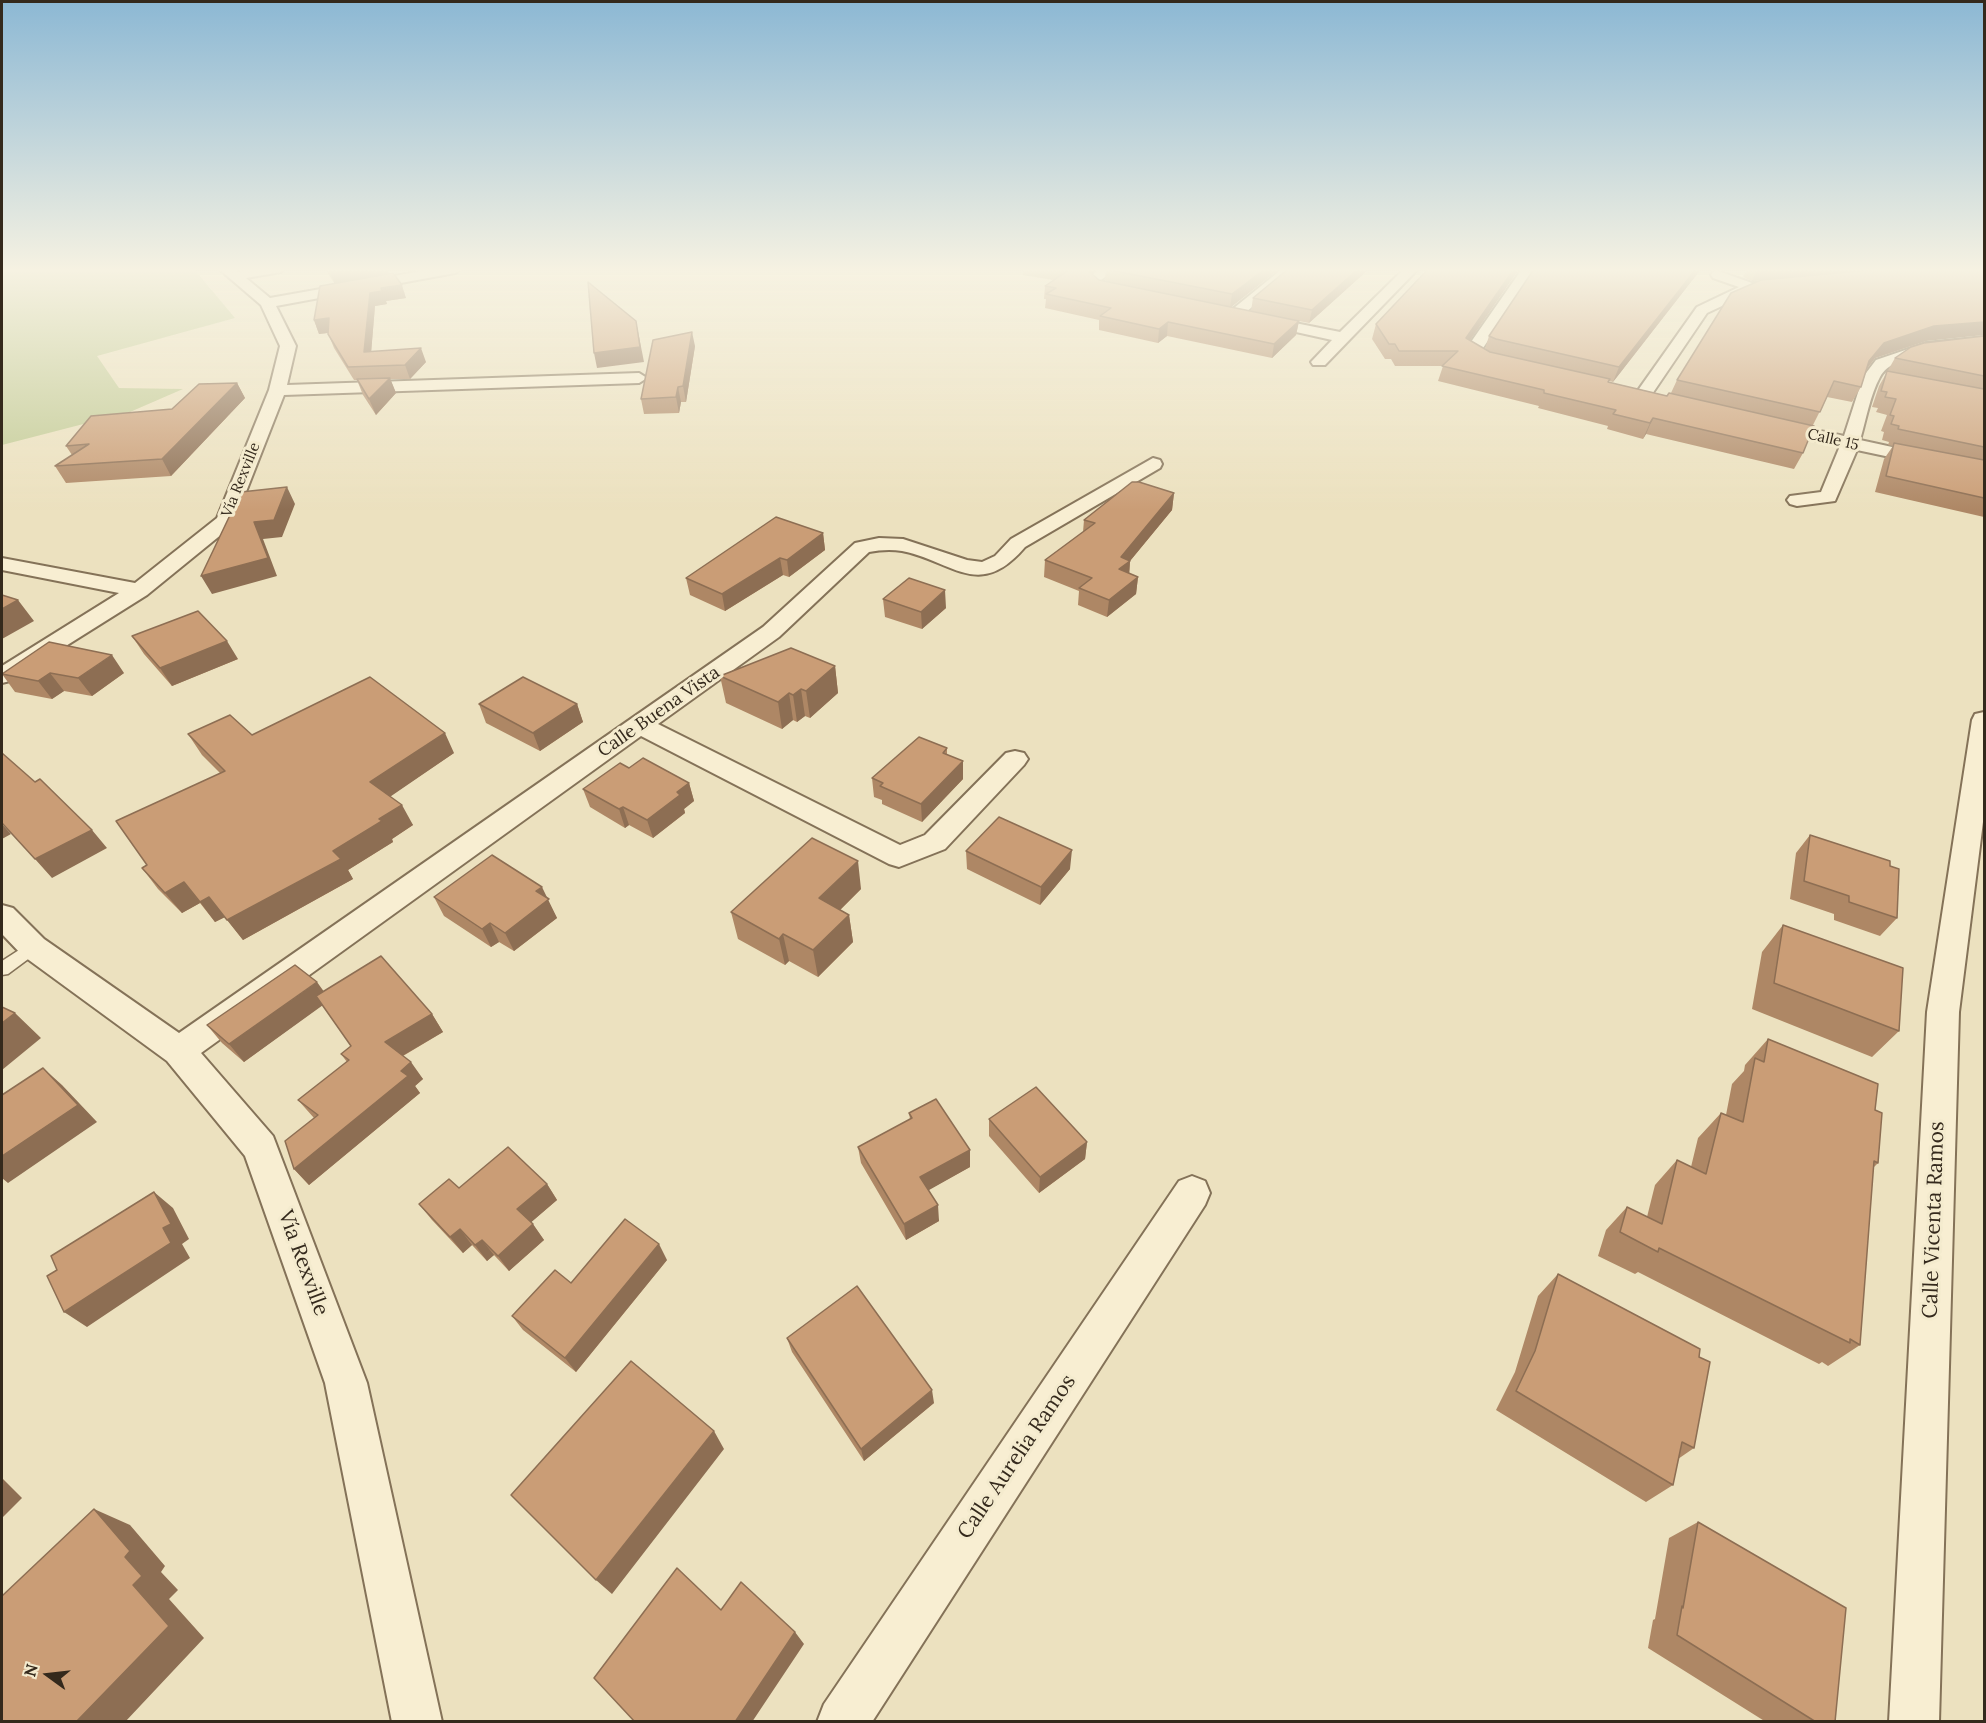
<!DOCTYPE html>
<meta charset="utf-8">
<style>
body{margin:0}
#map{position:relative;width:1986px;height:1723px;overflow:hidden;background:#ece1bf;font-family:Lora,serif}
canvas{display:block}
.frame{position:absolute;inset:0;border:3px solid #34291c;pointer-events:none}
.north{position:absolute;left:18px;top:1645px;width:60px;height:60px;-webkit-text-stroke:4px #f4ebce;paint-order:stroke;rotate:285deg;font-size:16px;font-weight:700;line-height:24px;text-align:center;color:#34291c}
.north::after{content:'';display:block;margin:auto;width:21px;height:27px;background:#34291c;clip-path:polygon(50% 0,100% 100%,50% 72%,0 100%)}
</style>
<div id="map">
<canvas width="1986" height="1723"></canvas>
<div class="frame"></div>
<div class="north">N</div>
</div>
<script>
const ctx = document.querySelector('canvas').getContext('2d');
ctx.lineJoin = 'round';
function paint(path, color) {
  ctx.fillStyle = color;
  ctx.fill(path, 'evenodd');
}
function trace(path, color, width, dash) {
  ctx.strokeStyle = color;
  ctx.lineWidth = width;
  ctx.lineCap = dash ? 'butt' : 'round';
  ctx.setLineDash(dash || []);
  ctx.stroke(path);
}
function label(font, color, halo, rows, align = 'center') {
  ctx.font = font + ' Lora,serif';
  ctx.lineWidth = 6;
  ctx.setLineDash([]);
  ctx.textBaseline = 'middle';
  ctx.strokeStyle = halo;
  ctx.fillStyle = color;
  for (const [text, x, y, turn = 0] of rows) {
    ctx.save();
    ctx.translate(x, y);
    ctx.rotate((+turn || 0) * Math.PI / 180);
    ctx.textAlign = isNaN(turn) ? turn : align;
    if (halo) ctx.strokeText(text, 0, 0);
    ctx.fillText(text, 0, 0);
    ctx.restore();
  }
}
const green = new Path2D(`
 M 2,269 L 194,269 L 235,318 L 97,356 L 119,388 L 183,389 L 130,412 L 2,445 Z`);
const lane = new Path2D(`
 M 33,941 L 39,943 L 41,947 L 39,951 L 8,974 L 2,975 L 2,961 Z`);
const street = new Path2D(`
 M 219,269 L 234,269 L 238,272 L 254,269 L 283,269 L 281,272 L 246,278 L 270,298 L 433,269 L 462,269 L 455,273 L 276,306 L 296,346 L 287,385 L 639,373 L 647,378 L 639,383 L 284,395 L 233,525 L 147,595 L 10,681 L 2,683 L 2,666 L 119,593 L 2,570 L 2,558 L 135,583 L 217,518 L 269,390 L 280,346 L 261,305 Z
 M 1100,269 L 1116,269 L 1101,280 L 1108,285 L 1129,289 L 1131,292 L 1129,295 C 1114,298 1095,291 1085,280 Z
 M 1282,269 L 1297,269 L 1239,318 L 1229,318 L 1227,315 L 1229,312 Z
 M 1404,269 L 1418,269 L 1325,365 L 1313,365 L 1311,362 L 1332,340 L 1260,324 L 1253,320 L 1260,316 L 1340,332 Z
 M 1522,269 L 1536,269 L 1481,351 L 1491,356 L 1506,360 L 1508,363 L 1500,368 L 1480,363 L 1464,352 Z
 M 1718,271 L 1752,283 L 1769,283 L 1771,286 L 1769,289 L 1754,291 L 1707,313 L 1648,400 L 1636,400 L 1634,396 L 1697,307 L 1739,287 L 1713,278 L 1711,275 L 1713,272 Z
 M 1984,337 L 1984,347 C 1957,350 1894,351 1880,377 C 1870,395 1866,420 1860,440 L 1984,467 L 1984,477 L 1857,450 L 1835,501 L 1797,506 L 1790,504 L 1787,500 L 1790,496 L 1821,492 L 1840,446 L 1766,430 L 1763,426 L 1766,422 L 1772,421 L 1844,436 L 1863,377 L 1876,360 L 1926,343 Z
 M 1153,458 L 1160,460 L 1162,464 L 1160,468 L 1025,547 C 979,601 953,561 902,551 C 891,549 879,550 869,552 L 779,637 L 658,724 L 900,845 L 925,835 L 1006,753 L 1015,751 L 1024,753 L 1028,759 L 1024,765 L 945,849 L 899,867 L 889,864 L 641,736 L 201,1053 L 273,1136 L 367,1383 L 442,1722 L 392,1722 L 325,1383 L 245,1156 L 167,1061 L 22,955 L 2,934 L 2,905 L 13,908 L 44,939 L 179,1033 L 763,627 L 855,543 L 879,538 L 903,539 L 967,560 L 982,562 L 995,556 L 1011,539 Z
 M 1984,712 L 1984,814 L 1959,1012 L 1939,1722 L 1889,1722 L 1927,1012 L 1972,720 L 1975,714 Z
 M 1192,1176 L 1205,1181 L 1210,1193 L 1205,1205 L 872,1722 L 817,1722 L 824,1704 L 1179,1181 Z`);
const wall = new Path2D(`
 M 325,269 L 387,269 L 389,274 L 406,298 L 386,301 L 387,304 L 375,306 L 371,352 L 426,362 L 410,379 L 390,379 L 396,393 L 376,415 L 363,395 L 357,380 L 354,380 L 334,348 L 328,333 L 319,334 L 314,320 L 335,284 Z
 M 1023,269 L 1097,269 L 1091,273 L 1099,280 L 1107,282 L 1105,280 L 1106,269 L 1279,269 L 1231,307 L 1251,311 L 1253,298 L 1369,269 L 1309,323 L 1299,321 L 1296,335 L 1272,358 L 1167,336 L 1158,343 L 1099,330 L 1099,320 L 1045,308 L 1046,299 L 1044,299 L 1045,286 L 1053,280 L 1023,275 Z
 M 1519,269 L 1470,340 L 1485,349 L 1489,336 L 1534,269 L 1701,269 L 1613,382 L 1609,381 L 1608,383 L 1667,396 L 1671,393 L 1677,380 L 1760,280 L 1752,281 L 1743,277 L 1747,269 L 1984,269 L 1926,341 L 1875,358 L 1867,369 L 1861,387 L 1852,402 L 1827,397 L 1813,425 L 1803,453 L 1794,469 L 1646,434 L 1643,439 L 1607,429 L 1608,426 L 1538,408 L 1539,406 L 1438,381 L 1443,366 L 1395,366 L 1391,359 L 1385,359 L 1372,339 L 1376,324 Z
 M 1984,336 L 1984,517 L 1875,492 L 1884,459 L 1893,446 L 1888,445 L 1889,442 L 1882,440 L 1884,432 L 1881,431 L 1887,415 L 1876,412 L 1878,408 L 1872,407 L 1879,386 L 1895,358 Z
 M 695,346 L 686,402 L 681,402 L 679,413 L 644,414 L 641,399 Z
 M 237,383 L 245,398 L 171,476 L 66,483 L 55,466 L 72,455 L 66,446 L 172,409 Z
 M 1174,493 L 1172,510 L 1130,561 L 1129,573 L 1138,577 L 1136,594 L 1107,617 L 1078,605 L 1079,591 L 1044,577 L 1045,560 L 1083,532 L 1084,520 Z
 M 823,533 L 825,550 L 789,577 L 783,575 L 725,611 L 690,595 L 686,578 Z
 M 883,599 L 946,608 L 922,629 L 885,617 Z
 M 132,636 L 238,659 L 172,686 L 144,654 Z
 M 835,666 L 838,693 L 810,718 L 805,716 L 797,722 L 793,720 L 782,729 L 726,703 L 720,676 Z
 M 2,673 L 124,673 L 92,696 L 64,691 L 52,699 L 15,692 L 2,674 Z
 M 479,704 L 577,704 L 583,722 L 540,751 L 486,723 Z
 M 188,734 L 252,735 L 454,753 L 390,796 L 413,825 L 392,839 L 393,842 L 348,870 L 353,879 L 243,940 L 225,917 L 215,922 L 200,903 L 182,913 L 158,889 L 142,868 L 147,865 L 220,773 L 202,755 Z
 M 947,748 L 947,755 L 963,761 L 963,779 L 922,822 L 882,804 L 882,800 L 874,797 L 872,778 Z
 M 629,768 L 689,783 L 694,801 L 684,809 L 685,813 L 653,838 L 629,825 L 625,828 L 590,807 L 583,789 Z
 M 1810,835 L 1890,866 L 1897,918 L 1880,936 L 1834,920 L 1834,914 L 1790,899 L 1796,853 Z
 M 966,851 L 1070,869 L 1040,905 L 967,869 Z
 M 861,889 L 840,910 L 849,915 L 853,942 L 818,977 L 789,961 L 785,965 L 738,939 L 731,912 Z
 M 434,897 L 547,899 L 557,918 L 514,951 L 499,942 L 491,947 L 444,916 Z
 M 1783,925 L 1899,1031 L 1872,1057 L 1752,1009 L 1762,952 Z
 M 323,992 L 432,1014 L 443,1032 L 403,1056 L 423,1079 L 415,1086 L 420,1093 L 309,1185 L 294,1169 L 314,1118 L 298,1100 L 347,1062 L 341,1054 L 351,1046 L 322,1005 L 244,1062 L 222,1043 L 207,1025 Z
 M 1768,1039 L 1875,1110 L 1878,1163 L 1873,1168 L 1860,1345 L 1828,1366 L 1822,1362 L 1819,1364 L 1638,1272 L 1635,1274 L 1598,1256 L 1606,1230 L 1627,1207 L 1647,1217 L 1655,1185 L 1677,1160 L 1691,1167 L 1698,1138 L 1721,1113 L 1726,1115 L 1732,1084 L 1744,1071 L 1745,1065 Z
 M 909,1113 L 970,1150 L 970,1167 L 928,1190 L 939,1221 L 906,1240 L 861,1163 L 858,1147 L 910,1119 Z
 M 989,1119 L 1087,1142 L 1085,1159 L 1039,1193 L 989,1136 Z
 M 547,1184 L 557,1200 L 531,1222 L 544,1240 L 509,1271 L 494,1255 L 487,1261 L 472,1245 L 463,1253 L 432,1220 L 419,1204 L 459,1188 Z
 M 667,1260 L 576,1372 L 523,1330 L 512,1316 L 571,1283 Z
 M 1558,1274 L 1694,1448 L 1678,1459 L 1673,1485 L 1646,1502 L 1496,1410 L 1515,1372 L 1538,1296 Z
 M 787,1338 L 934,1403 L 864,1461 L 792,1352 Z
 M 1698,1522 L 1835,1722 L 1766,1722 L 1648,1648 L 1653,1620 L 1655,1619 L 1669,1538 Z`);
const shadedWall = new Path2D(`
 M 339,269 L 387,269 L 389,275 L 335,284 L 329,270 Z
 M 1083,269 L 1097,269 L 1083,280 Z
 M 1265,269 L 1279,269 L 1230,308 L 1232,294 Z
 M 1358,269 L 1369,269 L 1309,323 L 1312,310 Z
 M 1514,269 L 1519,269 L 1462,352 L 1466,338 Z
 M 1696,269 L 1701,269 L 1613,382 L 1619,367 Z
 M 1758,269 L 1885,269 L 1752,281 Z
 M 402,285 L 406,298 L 386,301 L 387,304 L 375,306 L 370,366 L 364,352 L 370,293 L 381,288 Z
 M 329,318 L 335,332 L 319,334 L 314,320 Z
 M 636,321 L 644,362 L 597,368 L 594,353 Z
 M 1299,321 L 1296,335 L 1272,358 L 1274,344 Z
 M 1168,322 L 1167,336 L 1158,343 L 1159,329 Z
 M 1984,322 L 1984,335 L 1926,341 L 1875,358 L 1861,376 L 1869,361 L 1884,343 L 1934,326 Z
 M 692,332 L 695,346 L 686,402 L 683,386 Z
 M 421,348 L 426,362 L 410,379 L 405,365 Z
 M 390,378 L 396,393 L 376,415 L 369,399 Z
 M 237,383 L 245,398 L 171,476 L 162,459 Z
 M 678,387 L 681,402 L 679,413 L 676,397 Z
 M 1653,418 L 1646,434 L 1643,439 L 1650,423 Z
 M 287,487 L 295,504 L 282,537 L 263,539 L 277,576 L 212,594 L 201,576 Z
 M 1174,493 L 1172,510 L 1130,561 L 1129,578 L 1117,587 L 1121,557 Z
 M 823,533 L 825,550 L 789,577 L 787,560 Z
 M 780,558 L 783,575 L 725,611 L 722,594 Z
 M 1138,577 L 1136,594 L 1107,617 L 1109,600 Z
 M 945,590 L 946,608 L 922,629 L 921,612 Z
 M 18,600 L 34,621 L 2,639 L 2,609 Z
 M 227,641 L 238,659 L 172,686 L 160,668 Z
 M 112,655 L 124,673 L 92,696 L 78,678 Z
 M 835,666 L 838,693 L 810,718 L 806,691 Z
 M 50,673 L 64,691 L 52,699 L 38,681 Z
 M 801,689 L 805,716 L 797,722 L 793,695 Z
 M 789,693 L 793,720 L 782,729 L 778,702 Z
 M 577,704 L 583,722 L 540,751 L 533,733 Z
 M 445,733 L 454,753 L 381,803 L 370,782 Z
 M 963,761 L 963,779 L 922,822 L 921,804 Z
 M 689,783 L 694,801 L 684,809 L 685,813 L 653,838 L 647,820 L 677,792 Z
 M 402,805 L 413,825 L 392,839 L 393,842 L 348,870 L 353,879 L 243,940 L 227,920 L 333,851 L 379,819 Z
 M 623,807 L 629,825 L 625,828 L 619,809 Z
 M 2,824 L 11,834 L 2,839 Z
 M 92,830 L 107,848 L 52,878 L 35,859 Z
 M 1072,850 L 1070,869 L 1040,905 L 1041,887 Z
 M 858,861 L 861,889 L 824,926 L 819,898 Z
 M 184,882 L 200,903 L 182,913 L 165,893 Z
 M 542,887 L 557,918 L 514,951 L 505,933 L 536,891 Z
 M 209,897 L 225,917 L 215,922 L 200,902 Z
 M 849,915 L 853,942 L 818,977 L 813,950 Z
 M 490,923 L 499,942 L 491,947 L 482,929 Z
 M 783,934 L 789,961 L 785,965 L 779,939 Z
 M 317,982 L 330,1000 L 244,1062 L 229,1044 Z
 M 15,1013 L 41,1038 L 2,1070 L 2,1023 Z
 M 432,1014 L 443,1032 L 397,1059 L 385,1042 Z
 M 411,1062 L 423,1079 L 415,1086 L 420,1093 L 309,1185 L 294,1169 Z
 M 43,1068 L 62,1085 L 97,1122 L 8,1183 L 2,1178 L 2,1156 Z
 M 1087,1142 L 1085,1159 L 1039,1193 L 1040,1177 Z
 M 970,1150 L 970,1167 L 922,1194 L 920,1177 Z
 M 547,1184 L 557,1200 L 528,1225 L 517,1209 Z
 M 154,1192 L 173,1208 L 189,1239 L 182,1244 L 190,1258 L 87,1327 L 64,1312 L 163,1228 Z
 M 938,1205 L 939,1221 L 906,1240 L 904,1224 Z
 M 533,1224 L 544,1240 L 509,1271 L 498,1256 Z
 M 460,1229 L 472,1245 L 463,1253 L 450,1237 Z
 M 482,1240 L 494,1255 L 487,1261 L 475,1245 Z
 M 659,1244 L 667,1260 L 576,1372 L 565,1358 Z
 M 932,1390 L 934,1403 L 864,1461 L 861,1449 Z
 M 714,1431 L 724,1449 L 612,1594 L 596,1580 Z
 M 2,1478 L 22,1498 L 2,1518 Z
 M 94,1509 L 130,1525 L 165,1566 L 161,1572 L 178,1590 L 169,1599 L 204,1638 L 125,1722 L 76,1722 L 133,1585 L 125,1557 Z
 M 795,1632 L 804,1644 L 752,1722 L 735,1722 Z`);
const building = new Path2D(`
 M 1061,269 L 1086,269 L 1099,280 L 1299,321 L 1274,344 L 1168,322 L 1159,329 L 1100,316 L 1111,308 L 1046,294 L 1056,288 L 1045,286 L 1069,270 Z
 M 1108,269 L 1265,269 L 1232,294 L 1110,270 Z
 M 1288,269 L 1358,269 L 1312,310 L 1253,298 Z
 M 1428,269 L 1514,269 L 1466,338 L 1490,352 L 1610,379 L 1608,382 L 1667,396 L 1669,393 L 1814,426 L 1803,453 L 1653,418 L 1650,423 L 1613,414 L 1616,410 L 1544,393 L 1544,390 L 1442,366 L 1458,351 L 1399,351 L 1395,344 L 1389,344 L 1376,324 Z
 M 1534,269 L 1696,269 L 1619,367 L 1496,339 L 1489,336 Z
 M 1881,269 L 1984,269 L 1984,322 L 1934,326 L 1884,343 L 1869,361 L 1861,387 L 1834,381 L 1820,412 L 1677,380 L 1731,293 L 1761,280 Z
 M 393,273 L 402,285 L 381,288 L 382,291 L 370,293 L 364,352 L 421,348 L 405,365 L 348,367 L 328,334 L 329,318 L 314,320 L 320,286 Z
 M 588,282 L 636,321 L 640,347 L 594,353 Z
 M 692,332 L 683,386 L 678,387 L 676,397 L 641,399 L 653,340 Z
 M 1984,336 L 1984,376 L 1895,358 L 1911,347 L 1924,343 Z
 M 1887,371 L 1984,389 L 1984,447 L 1898,429 L 1899,426 L 1891,424 L 1894,416 L 1890,415 L 1896,399 L 1885,397 L 1887,392 L 1881,391 Z
 M 390,378 L 369,399 L 357,379 Z
 M 237,383 L 162,459 L 55,466 L 89,444 L 66,446 L 91,416 L 172,409 L 199,384 Z
 M 1894,443 L 1984,460 L 1984,498 L 1886,476 Z
 M 1132,482 L 1139,482 L 1174,493 L 1121,557 L 1130,561 L 1119,569 L 1138,577 L 1109,600 L 1079,588 L 1092,578 L 1045,560 L 1095,523 L 1084,520 Z
 M 287,487 L 274,520 L 254,522 L 268,558 L 201,576 L 241,492 Z
 M 776,517 L 823,533 L 787,560 L 780,558 L 722,594 L 686,578 Z
 M 909,578 L 945,590 L 921,612 L 883,599 Z
 M 2,595 L 18,600 L 2,609 Z
 M 198,611 L 227,641 L 160,668 L 132,636 Z
 M 49,642 L 112,655 L 78,678 L 50,673 L 38,681 L 2,674 Z
 M 791,648 L 835,666 L 806,691 L 801,689 L 793,695 L 789,693 L 778,702 L 720,676 Z
 M 370,677 L 445,733 L 370,782 L 402,805 L 379,819 L 382,821 L 333,851 L 341,859 L 227,920 L 209,897 L 200,902 L 184,882 L 165,893 L 142,868 L 147,865 L 116,821 L 225,771 L 188,734 L 230,715 L 252,735 Z
 M 523,677 L 577,704 L 533,733 L 479,704 Z
 M 919,737 L 947,748 L 943,753 L 963,761 L 921,804 L 880,786 L 883,783 L 872,778 Z
 M 2,753 L 35,782 L 40,779 L 92,830 L 35,859 L 2,823 Z
 M 643,758 L 689,783 L 677,792 L 680,795 L 647,820 L 623,807 L 619,809 L 583,789 L 620,763 L 629,768 Z
 M 999,817 L 1072,850 L 1041,887 L 966,851 Z
 M 1810,835 L 1890,861 L 1890,866 L 1899,869 L 1897,918 L 1849,902 L 1849,896 L 1804,881 Z
 M 812,838 L 858,861 L 819,898 L 849,915 L 813,950 L 783,934 L 779,939 L 731,912 Z
 M 492,855 L 542,887 L 536,891 L 549,899 L 505,933 L 490,923 L 482,929 L 434,897 Z
 M 1783,925 L 1903,968 L 1899,1031 L 1774,983 Z
 M 381,956 L 432,1014 L 385,1042 L 411,1062 L 401,1071 L 408,1076 L 294,1169 L 285,1141 L 318,1115 L 298,1100 L 349,1060 L 341,1054 L 351,1046 L 316,996 Z
 M 295,965 L 317,982 L 229,1044 L 207,1025 Z
 M 2,1007 L 15,1013 L 2,1023 Z
 M 1768,1039 L 1878,1084 L 1875,1110 L 1882,1113 L 1878,1163 L 1874,1161 L 1860,1345 L 1850,1339 L 1850,1343 L 1659,1248 L 1658,1252 L 1620,1232 L 1627,1207 L 1662,1224 L 1677,1160 L 1706,1174 L 1721,1113 L 1743,1122 L 1755,1058 L 1764,1062 Z
 M 43,1068 L 78,1105 L 2,1156 L 2,1095 Z
 M 1036,1087 L 1087,1142 L 1040,1177 L 989,1119 Z
 M 936,1099 L 970,1150 L 920,1177 L 938,1205 L 904,1224 L 858,1147 L 912,1118 L 909,1113 Z
 M 508,1147 L 547,1184 L 517,1209 L 533,1224 L 498,1256 L 482,1240 L 475,1245 L 460,1229 L 450,1237 L 419,1204 L 449,1179 L 459,1188 Z
 M 154,1192 L 171,1224 L 163,1228 L 171,1243 L 64,1312 L 47,1276 L 57,1270 L 51,1256 Z
 M 625,1219 L 659,1244 L 565,1358 L 512,1316 L 555,1270 L 571,1283 Z
 M 1558,1274 L 1700,1349 L 1699,1357 L 1710,1362 L 1694,1448 L 1682,1442 L 1673,1485 L 1516,1391 L 1535,1351 Z
 M 857,1286 L 932,1390 L 861,1449 L 787,1338 Z
 M 631,1361 L 714,1431 L 596,1580 L 511,1495 Z
 M 94,1509 L 130,1551 L 125,1557 L 142,1576 L 133,1585 L 169,1626 L 76,1722 L 2,1722 L 2,1596 Z
 M 1698,1522 L 1846,1608 L 1835,1722 L 1816,1722 L 1677,1635 L 1682,1606 L 1683,1608 Z
 M 677,1568 L 721,1610 L 741,1582 L 795,1632 L 735,1722 L 635,1722 L 594,1678 Z`);
const farStreetnames = [
 ["Calle 15",1833,440,13],
 ["Vía Rexville",241,480,-68]
];
const streetNames = [
 ["Calle Buena Vista",659,712,-35]
];
const nearStreetnames = [
 ["Calle Vicenta Ramos",1934,1220,-88],
 ["Vía Rexville",303,1263,70],
 ["Calle Aurelia Ramos",1017,1457,-56]
];
paint(green, '#c1ca94');
trace(lane, '#847258', 3);
trace(street, '#847258', 4);
paint(lane, '#f8eed2');
paint(street, '#f8eed2');
paint(wall, '#ae8765');
paint(shadedWall, '#8d6e53');
paint(building, '#ca9d76');
trace(building, '#8d6e53', 1.5);
const sky = ctx.createLinearGradient(0, 0, 0, 510);
sky.addColorStop(0, '#8cb8d4');
sky.addColorStop(0.53, '#f6f2e2');
sky.addColorStop(1, '#f6f2e200');
ctx.fillStyle = sky;
ctx.fillRect(0, 0, 1986, 510);
label('15px', '#34291c', '#f4ebce', farStreetnames);
label('18px', '#34291c', '#f4ebce', streetNames);
label('21px', '#34291c', '#f4ebce', nearStreetnames);
</script>
